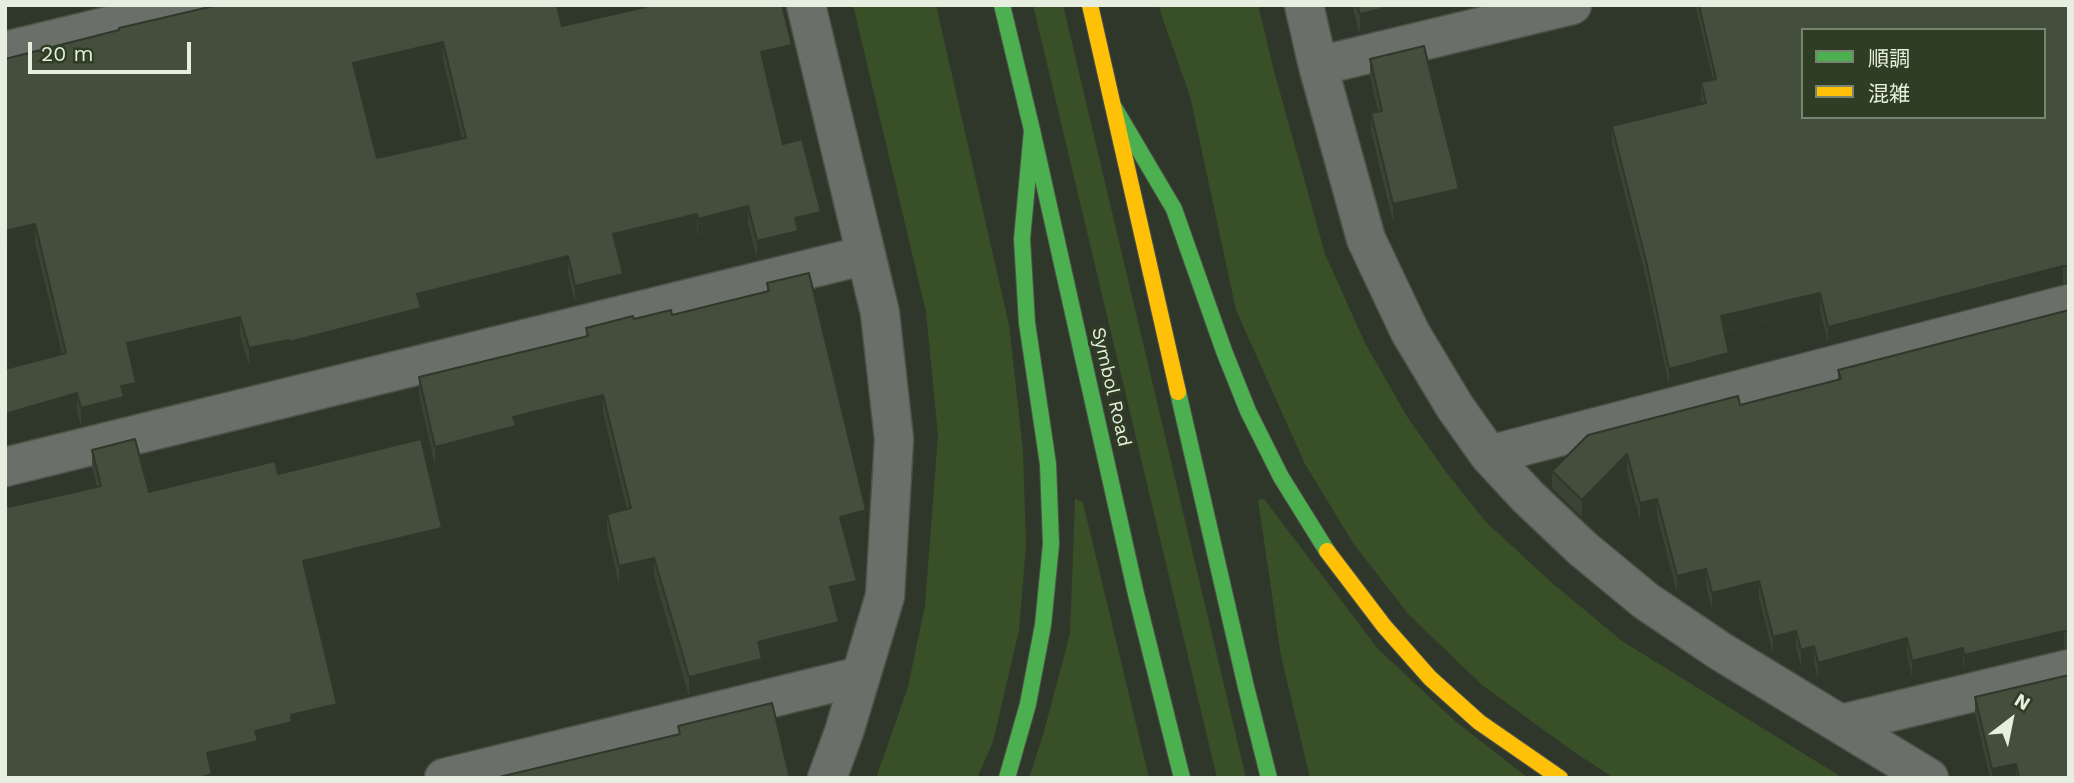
<!DOCTYPE html>
<meta charset="utf-8">
<style>
body{margin:0}
#map{position:relative;width:2074px;height:783px;overflow:hidden;background:#2f372a;font-family:"Work Sans","Noto Sans JP",sans-serif}
canvas{display:block}
.frame{position:absolute;inset:0;border:7px solid #e5eedf;pointer-events:none}
.legend{position:absolute;left:1801px;top:28px;width:245px;height:91px;box-sizing:border-box;background:#2e3d24;border:2px solid #77846f;margin:0;padding:9px 12px;list-style:none;font-size:21px;color:#e5eedf}
.legend li{display:flex;align-items:center;gap:14px;height:35px}
.legend b{width:35px;border:2px solid #77846f}
.north{position:absolute;left:1976px;top:685px;width:70px;height:70px;-webkit-text-stroke:5px #2e3d24;paint-order:stroke;rotate:32deg;font-size:19px;font-weight:700;line-height:28px;text-align:center;color:#e5eedf}
.north::after{content:'';display:block;margin:auto;width:24px;height:32px;background:#e5eedf;clip-path:polygon(50% 0,100% 100%,50% 72%,0 100%)}
.scale{position:absolute;left:28px;top:42px;width:163px;height:32px;box-sizing:border-box;border:4px solid #e5eedf;border-top:0;padding-left:9px;font-size:21px;line-height:24px;white-space:nowrap;color:#e5eedf;-webkit-text-stroke:5px #2e3d24;paint-order:stroke}
</style>
<div id="map">
<canvas width="2074" height="783"></canvas>
<div class="frame"></div>
<ul class="legend">
<li><b style="height:9px;background:#4caf50"></b>順調</li>
<li><b style="height:9px;background:#ffc107"></b>混雑</li>
</ul>
<div class="north">N</div>
<div class="scale">20 m</div>
</div>
<script>
const ctx = document.querySelector('canvas').getContext('2d');
ctx.lineJoin = 'round';
function paint(path, color) {
  ctx.fillStyle = color;
  ctx.fill(path, 'evenodd');
}
function trace(path, color, width, dash) {
  ctx.strokeStyle = color;
  ctx.lineWidth = width;
  ctx.lineCap = dash ? 'butt' : 'round';
  ctx.setLineDash(dash || []);
  ctx.stroke(path);
}
function label(font, color, halo, rows, align = 'center') {
  ctx.font = font + ' "Work Sans",sans-serif';
  ctx.lineWidth = 6;
  ctx.setLineDash([]);
  ctx.textBaseline = 'middle';
  ctx.strokeStyle = halo;
  ctx.fillStyle = color;
  for (const [text, x, y, turn = 0] of rows) {
    ctx.save();
    ctx.translate(x, y);
    ctx.rotate((+turn || 0) * Math.PI / 180);
    ctx.textAlign = isNaN(turn) ? turn : align;
    if (halo) ctx.strokeText(text, 0, 0);
    ctx.fillText(text, 0, 0);
    ctx.restore();
  }
}
const green = new Path2D(`
 M 853,5 L 936,5 L 1009,325 L 1023,450 L 1026,545 L 1019,630 L 993,742 L 977,778 L 876,778 L 908,687 L 925,605 L 938,435 L 926,312 Z
 M 1033,5 L 1063,5 L 1246,778 L 1217,778 Z
 M 1158,5 L 1258,5 L 1274,71 L 1325,254 L 1365,343 L 1408,418 L 1446,472 L 1486,522 L 1551,582 L 1622,641 L 1843,778 L 1614,778 L 1574,752 L 1482,685 L 1409,615 L 1353,543 L 1305,464 L 1236,310 L 1190,96 Z
 M 1075,498 L 1083,503 L 1149,778 L 1029,778 L 1043,735 L 1070,634 Z
 M 1264,499 L 1378,649 L 1455,721 L 1528,778 L 1310,778 L 1281,656 L 1258,500 Z`);
const street = new Path2D(`
 M 806,5 L 880,313 L 894,439 L 885,596 L 844,732 L 827,778
 M 1304,5 L 1318,66 L 1366,239 L 1410,332 L 1455,407 L 1489,455 L 1528,497 L 1583,549 L 1646,601 L 1720,651 L 1929,778
 M 5,51 L 196,5
 M 1318,66 L 1572,5
 M 1489,455 L 2069,304
 M 5,467 L 866,255
 M 1841,724 L 2069,669
 M 444,778 L 861,676`);
const fast = new Path2D(`
 M 1002,5 L 1032,130 L 1136,594 L 1182,778
 M 1115,109 L 1174,209 L 1224,351 L 1248,411 L 1281,477 L 1327,551
 M 1178,392 L 1246,687 L 1269,778
 M 1007,778 L 1028,704 L 1043,625 L 1051,544 L 1048,464 L 1027,323 L 1022,239 L 1032,130`);
const slow = new Path2D(`
 M 1090,5 L 1178,392
 M 1327,551 L 1384,626 L 1430,678 L 1479,722 L 1560,778`);
const wall = new Path2D(`
 M 641,5 L 782,5 L 792,63 L 765,69 L 783,144 L 821,230 L 798,236 L 798,249 L 757,259 L 748,224 L 698,237 L 697,232 L 617,251 L 623,292 L 575,304 L 568,274 L 421,311 L 421,326 L 289,360 L 289,358 L 249,366 L 240,335 L 131,360 L 136,401 L 124,404 L 124,415 L 81,426 L 62,354 L 35,242 L 5,249 L 5,59 L 562,26 L 641,8 ZM 443,60 L 462,139 L 377,158 L 357,80 Z
 M 1352,5 L 1423,5 L 1423,13 L 1414,15 L 1414,20 L 1360,33 L 1358,29 Z
 M 1695,5 L 2069,5 L 2069,283 L 2063,283 L 1828,344 L 1820,309 L 1724,332 L 1729,370 L 1669,385 L 1647,282 L 1612,143 L 1612,126 L 1702,104 L 1701,99 L 1701,82 L 1713,79 Z
 M 1370,59 L 1459,206 L 1393,222 L 1371,131 L 1371,113 L 1378,112 L 1370,76 Z
 M 767,283 L 866,529 L 844,534 L 857,599 L 834,605 L 839,641 L 762,659 L 762,678 L 689,696 L 654,576 L 619,585 L 607,532 L 607,514 L 627,509 L 603,413 L 516,435 L 516,445 L 435,466 L 419,395 L 419,377 L 586,337 L 586,328 L 634,319 L 672,315 L 767,291 Z
 M 2069,310 L 2069,648 L 2064,648 L 1964,672 L 1963,665 L 1912,678 L 1907,655 L 1818,679 L 1814,663 L 1801,667 L 1796,648 L 1773,654 L 1759,598 L 1712,610 L 1706,586 L 1677,592 L 1657,516 L 1640,520 L 1627,471 L 1582,517 L 1552,488 L 1552,471 L 1740,405 L 1838,380 L 1838,370 Z
 M 92,450 L 149,492 L 278,474 L 442,546 L 307,578 L 337,722 L 292,733 L 292,740 L 258,748 L 258,759 L 211,770 L 212,778 L 9,507 L 97,487 L 92,468 Z
 M 1975,697 L 2069,778 L 1990,778 L 1975,714 Z`);
const shadedWall = new Path2D(`
 M 1397,5 L 1423,5 L 1423,13 L 1414,15 L 1414,20 L 1360,33 L 1360,14 Z
 M 443,42 L 443,60 L 353,81 L 353,63 Z
 M 792,45 L 792,63 L 761,70 L 761,52 Z
 M 1459,189 L 1459,206 L 1393,222 L 1393,204 Z
 M 748,206 L 748,224 L 698,237 L 698,219 Z
 M 821,212 L 821,230 L 798,236 L 798,249 L 757,259 L 757,241 L 795,218 Z
 M 697,214 L 697,232 L 613,252 L 613,234 Z
 M 35,224 L 35,242 L 5,249 L 5,231 Z
 M 568,256 L 568,274 L 421,311 L 421,326 L 289,360 L 289,342 L 417,294 Z
 M 2063,266 L 2063,283 L 1828,344 L 1828,327 Z
 M 623,274 L 623,292 L 575,304 L 575,286 Z
 M 1820,293 L 1820,309 L 1721,332 L 1721,316 Z
 M 240,317 L 240,335 L 127,361 L 127,343 Z
 M 289,340 L 289,358 L 249,366 L 249,348 Z
 M 1729,353 L 1729,370 L 1669,385 L 1669,369 Z
 M 136,383 L 136,401 L 124,404 L 124,415 L 81,426 L 81,408 L 121,386 Z
 M 77,393 L 77,411 L 5,432 L 5,414 Z
 M 603,395 L 603,413 L 516,435 L 516,445 L 435,466 L 435,447 L 513,417 Z
 M 1627,454 L 1627,471 L 1582,517 L 1582,500 Z
 M 1657,499 L 1657,516 L 1640,520 L 1640,503 Z
 M 866,510 L 866,529 L 840,535 L 840,517 Z
 M 442,528 L 442,546 L 303,579 L 303,561 Z
 M 654,558 L 654,576 L 619,585 L 619,566 Z
 M 1706,569 L 1706,586 L 1677,592 L 1677,576 Z
 M 857,581 L 857,599 L 830,606 L 830,587 Z
 M 1759,581 L 1759,598 L 1712,610 L 1712,593 Z
 M 839,622 L 839,641 L 762,659 L 762,678 L 689,696 L 689,677 L 758,642 Z
 M 1796,631 L 1796,648 L 1773,654 L 1773,637 Z
 M 2064,631 L 2064,648 L 1964,672 L 1964,655 Z
 M 1907,638 L 1907,655 L 1818,679 L 1818,663 Z
 M 1814,646 L 1814,663 L 1801,667 L 1801,650 Z
 M 1963,648 L 1963,665 L 1912,678 L 1912,661 Z
 M 337,704 L 337,722 L 292,733 L 292,740 L 258,748 L 258,759 L 207,771 L 207,753 L 291,715 Z
 M 2016,764 L 2016,778 L 1992,778 L 1992,769 Z
 M 212,774 L 212,778 L 198,778 Z`);
const building = new Path2D(`
 M 218,5 L 557,5 L 562,26 L 646,7 L 645,5 L 782,5 L 792,45 L 761,52 L 783,144 L 802,139 L 821,212 L 795,218 L 798,231 L 757,241 L 748,206 L 698,219 L 697,214 L 613,234 L 623,274 L 575,286 L 568,256 L 417,294 L 421,308 L 289,342 L 289,340 L 249,348 L 240,317 L 127,343 L 136,383 L 121,386 L 124,397 L 81,408 L 77,393 L 5,414 L 5,369 L 66,353 L 35,224 L 5,231 L 5,59 L 119,30 L 119,28 ZM 443,42 L 466,138 L 377,158 L 353,63 Z
 M 1357,5 L 1397,5 L 1360,14 Z
 M 1699,5 L 2069,5 L 2069,266 L 2063,266 L 1828,327 L 1820,293 L 1721,316 L 1729,353 L 1669,369 L 1647,265 L 1612,126 L 1706,103 L 1701,82 L 1716,79 ZM 1803,30 L 2044,30 L 2044,117 L 1803,117 Z
 M 1424,46 L 1459,189 L 1393,204 L 1371,113 L 1382,111 L 1370,59 Z
 M 809,273 L 866,510 L 840,517 L 857,581 L 830,587 L 839,622 L 758,642 L 762,659 L 689,677 L 654,558 L 619,566 L 607,514 L 631,508 L 603,395 L 513,417 L 516,426 L 435,447 L 419,377 L 588,336 L 586,328 L 633,316 L 634,319 L 671,310 L 672,315 L 769,291 L 767,283 Z
 M 2069,310 L 2069,631 L 2064,631 L 1964,655 L 1963,648 L 1912,661 L 1907,638 L 1818,663 L 1814,646 L 1801,650 L 1796,631 L 1773,637 L 1759,581 L 1712,593 L 1706,569 L 1677,576 L 1657,499 L 1640,503 L 1627,454 L 1582,500 L 1552,471 L 1588,435 L 1738,396 L 1740,405 L 1841,379 L 1838,370 Z
 M 135,439 L 149,492 L 275,461 L 278,474 L 421,439 L 442,528 L 303,561 L 337,704 L 291,715 L 292,722 L 255,731 L 258,741 L 207,753 L 212,774 L 198,778 L 5,778 L 5,505 L 8,505 L 9,507 L 101,486 L 92,450 Z
 M 2069,675 L 2069,778 L 2019,778 L 2016,764 L 1992,769 L 1975,697 Z
 M 772,703 L 790,778 L 495,778 L 680,734 L 678,726 Z`);
const streetNames = [
 ["Symbol Road",1111,387,77]
];
paint(green, '#394f28');
trace(street, '#4d5348', 41);
trace(fast, '#4d5348', 18);
trace(slow, '#4d5348', 18);
trace(street, '#6b6f69', 38);
trace(fast, '#4caf50', 16);
trace(slow, '#ffc107', 16);
paint(wall, '#3a4334');
paint(shadedWall, '#30372b');
paint(building, '#444e3d');
trace(building, '#30372b', 2);
label('19px', '#e5eedf', '#2e3d24', streetNames);
</script>
